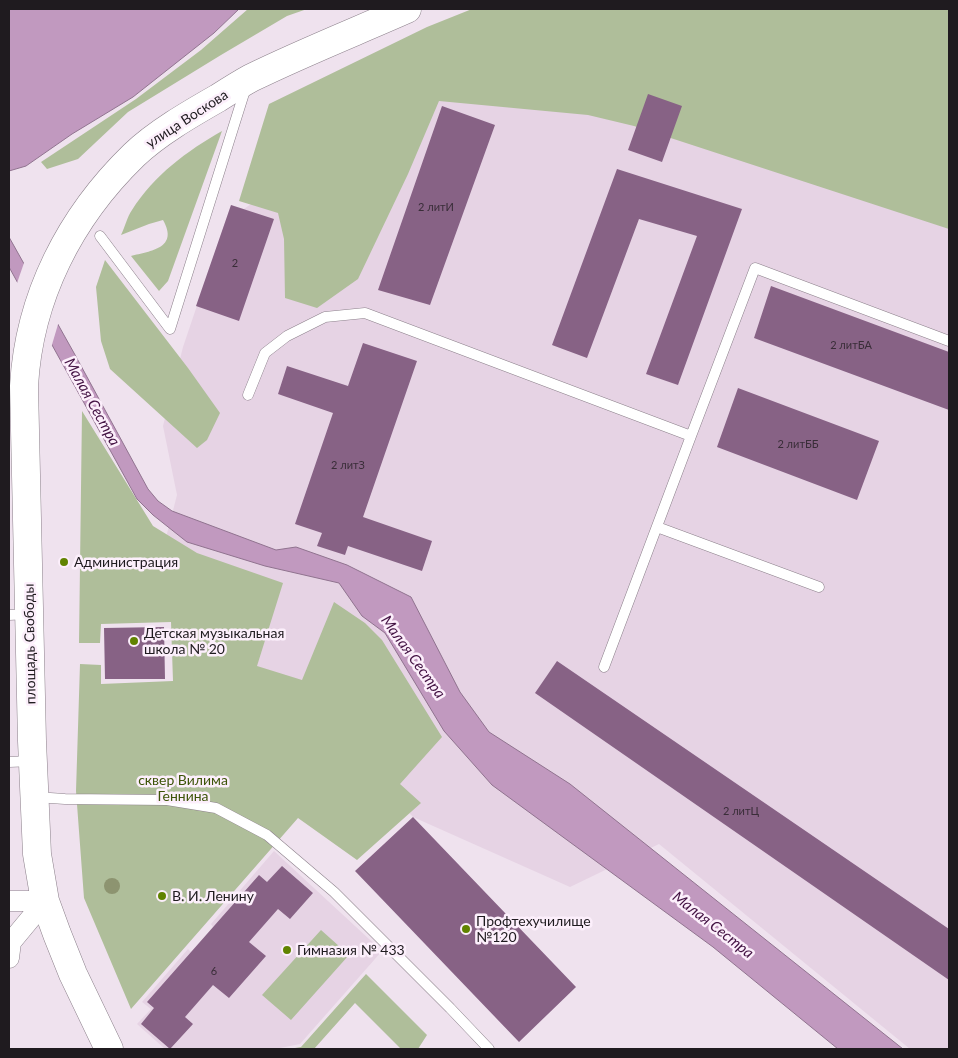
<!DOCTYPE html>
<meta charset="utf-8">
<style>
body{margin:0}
#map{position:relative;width:958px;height:1058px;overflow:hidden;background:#efe2ee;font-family:Lato,sans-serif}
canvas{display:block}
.frame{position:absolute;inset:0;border:10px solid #1f1b1f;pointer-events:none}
</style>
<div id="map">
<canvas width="958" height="1058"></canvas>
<div class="frame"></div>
</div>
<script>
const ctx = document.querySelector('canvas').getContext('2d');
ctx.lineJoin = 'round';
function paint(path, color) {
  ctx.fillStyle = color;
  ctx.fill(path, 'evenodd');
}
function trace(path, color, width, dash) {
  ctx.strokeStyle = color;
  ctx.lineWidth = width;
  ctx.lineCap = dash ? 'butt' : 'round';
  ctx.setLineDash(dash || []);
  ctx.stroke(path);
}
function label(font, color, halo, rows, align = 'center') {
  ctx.font = font + ' Lato,sans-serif';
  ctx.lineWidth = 5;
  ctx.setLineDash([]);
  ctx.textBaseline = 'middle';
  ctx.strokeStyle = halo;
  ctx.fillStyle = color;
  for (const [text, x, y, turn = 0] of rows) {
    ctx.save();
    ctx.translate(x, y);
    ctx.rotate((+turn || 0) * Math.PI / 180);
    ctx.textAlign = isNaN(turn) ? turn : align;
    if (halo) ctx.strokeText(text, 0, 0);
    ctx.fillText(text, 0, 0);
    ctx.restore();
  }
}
const built = new Path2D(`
 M 949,9 L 949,1049 L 910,1049 L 659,844 L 570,887 L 413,817 L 355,757 L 283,702 L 163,549 L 177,495 L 163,426 L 183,347 L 231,205 L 244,209 L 324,151 L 413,97 Z
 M 274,851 L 382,951 L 300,1044 L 275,1049 L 165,1049 L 137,1024 L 151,1009 L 142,1002 L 188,949 L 191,952 L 213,927 L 211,924 Z`);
const green = new Path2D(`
 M 248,9 L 307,9 L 287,16 L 221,55 L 128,112 L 78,159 L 47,169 L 41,162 L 136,99 L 201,50 Z
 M 472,9 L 949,9 L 949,229 L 634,126 L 588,115 L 439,101 L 408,174 L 358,279 L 317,308 L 285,298 L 284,239 L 278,213 L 239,201 L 269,104 L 427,27 Z
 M 222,131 L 168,281 L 159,291 L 131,256 C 151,251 179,248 163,220 L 149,224 L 121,235 C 125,227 127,217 132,210 C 154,175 187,151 222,131 Z
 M 105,260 L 188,368 L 220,413 L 207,440 L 197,448 L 110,369 L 101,341 L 96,287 Z
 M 82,411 L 153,526 L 197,553 L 283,583 L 257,666 L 302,680 L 334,602 L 365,623 L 382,640 L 442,737 L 400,784 L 421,803 L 357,860 L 298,818 L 131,1009 L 84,898 L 76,791 L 80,664 L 101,665 L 101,684 L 173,681 L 171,622 L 101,624 L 100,643 L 79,643 Z
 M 321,930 L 349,955 L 291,1020 L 262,995 Z
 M 366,974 L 427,1035 L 418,1049 L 401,1049 L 355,1003 L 314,1049 L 289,1049 L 301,1047 Z`);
const water = new Path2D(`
 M 9,9 L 239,9 L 214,33 L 133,97 L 72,134 L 26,166 L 9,171 Z
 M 9,237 L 74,353 L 148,489 L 158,501 L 172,511 L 276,550 L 296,547 L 347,565 L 411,597 L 460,692 L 489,732 L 570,784 L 903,1049 L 838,1049 L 713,947 L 492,785 L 444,731 L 385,633 L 362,616 L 339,583 L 265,566 L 187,542 L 153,515 L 137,499 L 9,267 Z`);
const pier = new Path2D(`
 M 25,260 L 59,321 L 51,348 L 16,286 Z`);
const building = new Path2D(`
 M 648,94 L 682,106 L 662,162 L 628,150 Z
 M 442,106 L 495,125 L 430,305 L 378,290 Z
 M 617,169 L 742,209 L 678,385 L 646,374 L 697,236 L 639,219 L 587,358 L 552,345 Z
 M 231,205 L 274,219 L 239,321 L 196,306 Z
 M 771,286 L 949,352 L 949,410 L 754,338 Z
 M 363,343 L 417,361 L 363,517 L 432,541 L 422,571 L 348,546 L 345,555 L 317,546 L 322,533 L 295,524 L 333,413 L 278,394 L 287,366 L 348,386 Z
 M 738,388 L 879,441 L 857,500 L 717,447 Z
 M 164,627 L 165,679 L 105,679 L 104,628 Z
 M 557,661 L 949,929 L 949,980 L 535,693 Z
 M 413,817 L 576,987 L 519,1042 L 355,871 Z
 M 282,866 L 313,893 L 290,919 L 278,909 L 249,942 L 266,956 L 229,998 L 213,985 L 185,1017 L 193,1024 L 170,1049 L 141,1024 L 154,1008 L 147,1002 L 259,875 L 267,882 Z`);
const lane = new Path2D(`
 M 100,236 L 170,329 L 246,87
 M 248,395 L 265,353 L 287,336 L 325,317 L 365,313 L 691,436 L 755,268 L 949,341
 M 657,527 L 819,587
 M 9,615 L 28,614
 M 604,667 L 691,436
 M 9,762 L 33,761
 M 35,797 L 65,799 L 167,800 L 216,808 L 267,835 L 334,892 L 450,1008 L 489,1049`);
const street = new Path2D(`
 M 9,901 L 45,901
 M 9,958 L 11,942 L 45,901`);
const secondary = new Path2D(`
 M 109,1049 L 73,974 L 57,934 L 45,901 L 37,854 L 32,741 L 24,386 C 29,297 70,217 134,155 C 157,133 190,114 218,98 C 229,91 240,84 251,78 C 302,53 355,32 407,9`);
const trees = [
 [112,886]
];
const markers = [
 [64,562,5,"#608300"],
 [134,641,5,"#608300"],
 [162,896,5,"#608300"],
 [466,929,5,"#608300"],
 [287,950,5,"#608300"]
];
const numberNames = [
 ["2 литИ",436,207],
 ["2",235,263],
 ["2 литБА",851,345],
 ["2 литББ",798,444],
 ["2 литЗ",348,465],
 ["2 литЦ",741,811],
 ["6",214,971]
];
const streetNames = [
 ["улица Воскова",187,119,-33],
 ["площадь Свободы",30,644,-91]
];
const poiNames = [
 ["Администрация",74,562],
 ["Детская музыкальная",144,633],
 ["школа № 20",144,649],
 ["В. И. Ленину",172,896],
 ["Профтехучилище",476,921],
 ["№120",476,937],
 ["Гимназия № 433",297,950]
];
const parkNames = [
 ["сквер Вилима",183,780],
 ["Геннина",183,796]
];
const waterNames = [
 ["Малая Сестра",92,402,61],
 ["Малая Сестра",413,657,54],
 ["Малая Сестра",713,925,38]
];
paint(built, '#e6d3e4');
paint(green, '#afbe9a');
paint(water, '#c199bf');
trace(water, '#90738f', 1);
paint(pier, '#efe2ee');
paint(building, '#876285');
trace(lane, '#8c808b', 11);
trace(street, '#8c808b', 21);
trace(secondary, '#8c808b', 29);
trace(lane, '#fff', 10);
trace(street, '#fff', 20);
trace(secondary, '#fff', 28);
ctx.fillStyle = '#8d9470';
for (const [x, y] of trees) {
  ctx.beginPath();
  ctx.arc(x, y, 8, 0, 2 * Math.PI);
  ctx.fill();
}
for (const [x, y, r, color] of markers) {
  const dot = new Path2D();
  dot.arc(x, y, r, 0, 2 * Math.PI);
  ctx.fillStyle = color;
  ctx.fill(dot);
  trace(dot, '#fceffb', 2);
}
label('11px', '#392d38', null, numberNames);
label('14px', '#1f1b1f', '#fceffb', streetNames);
label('14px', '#1f1b1f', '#fceffb', poiNames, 'left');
label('14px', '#3d5408', '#fceffb', parkNames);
label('italic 15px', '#431243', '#fceffb', waterNames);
</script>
